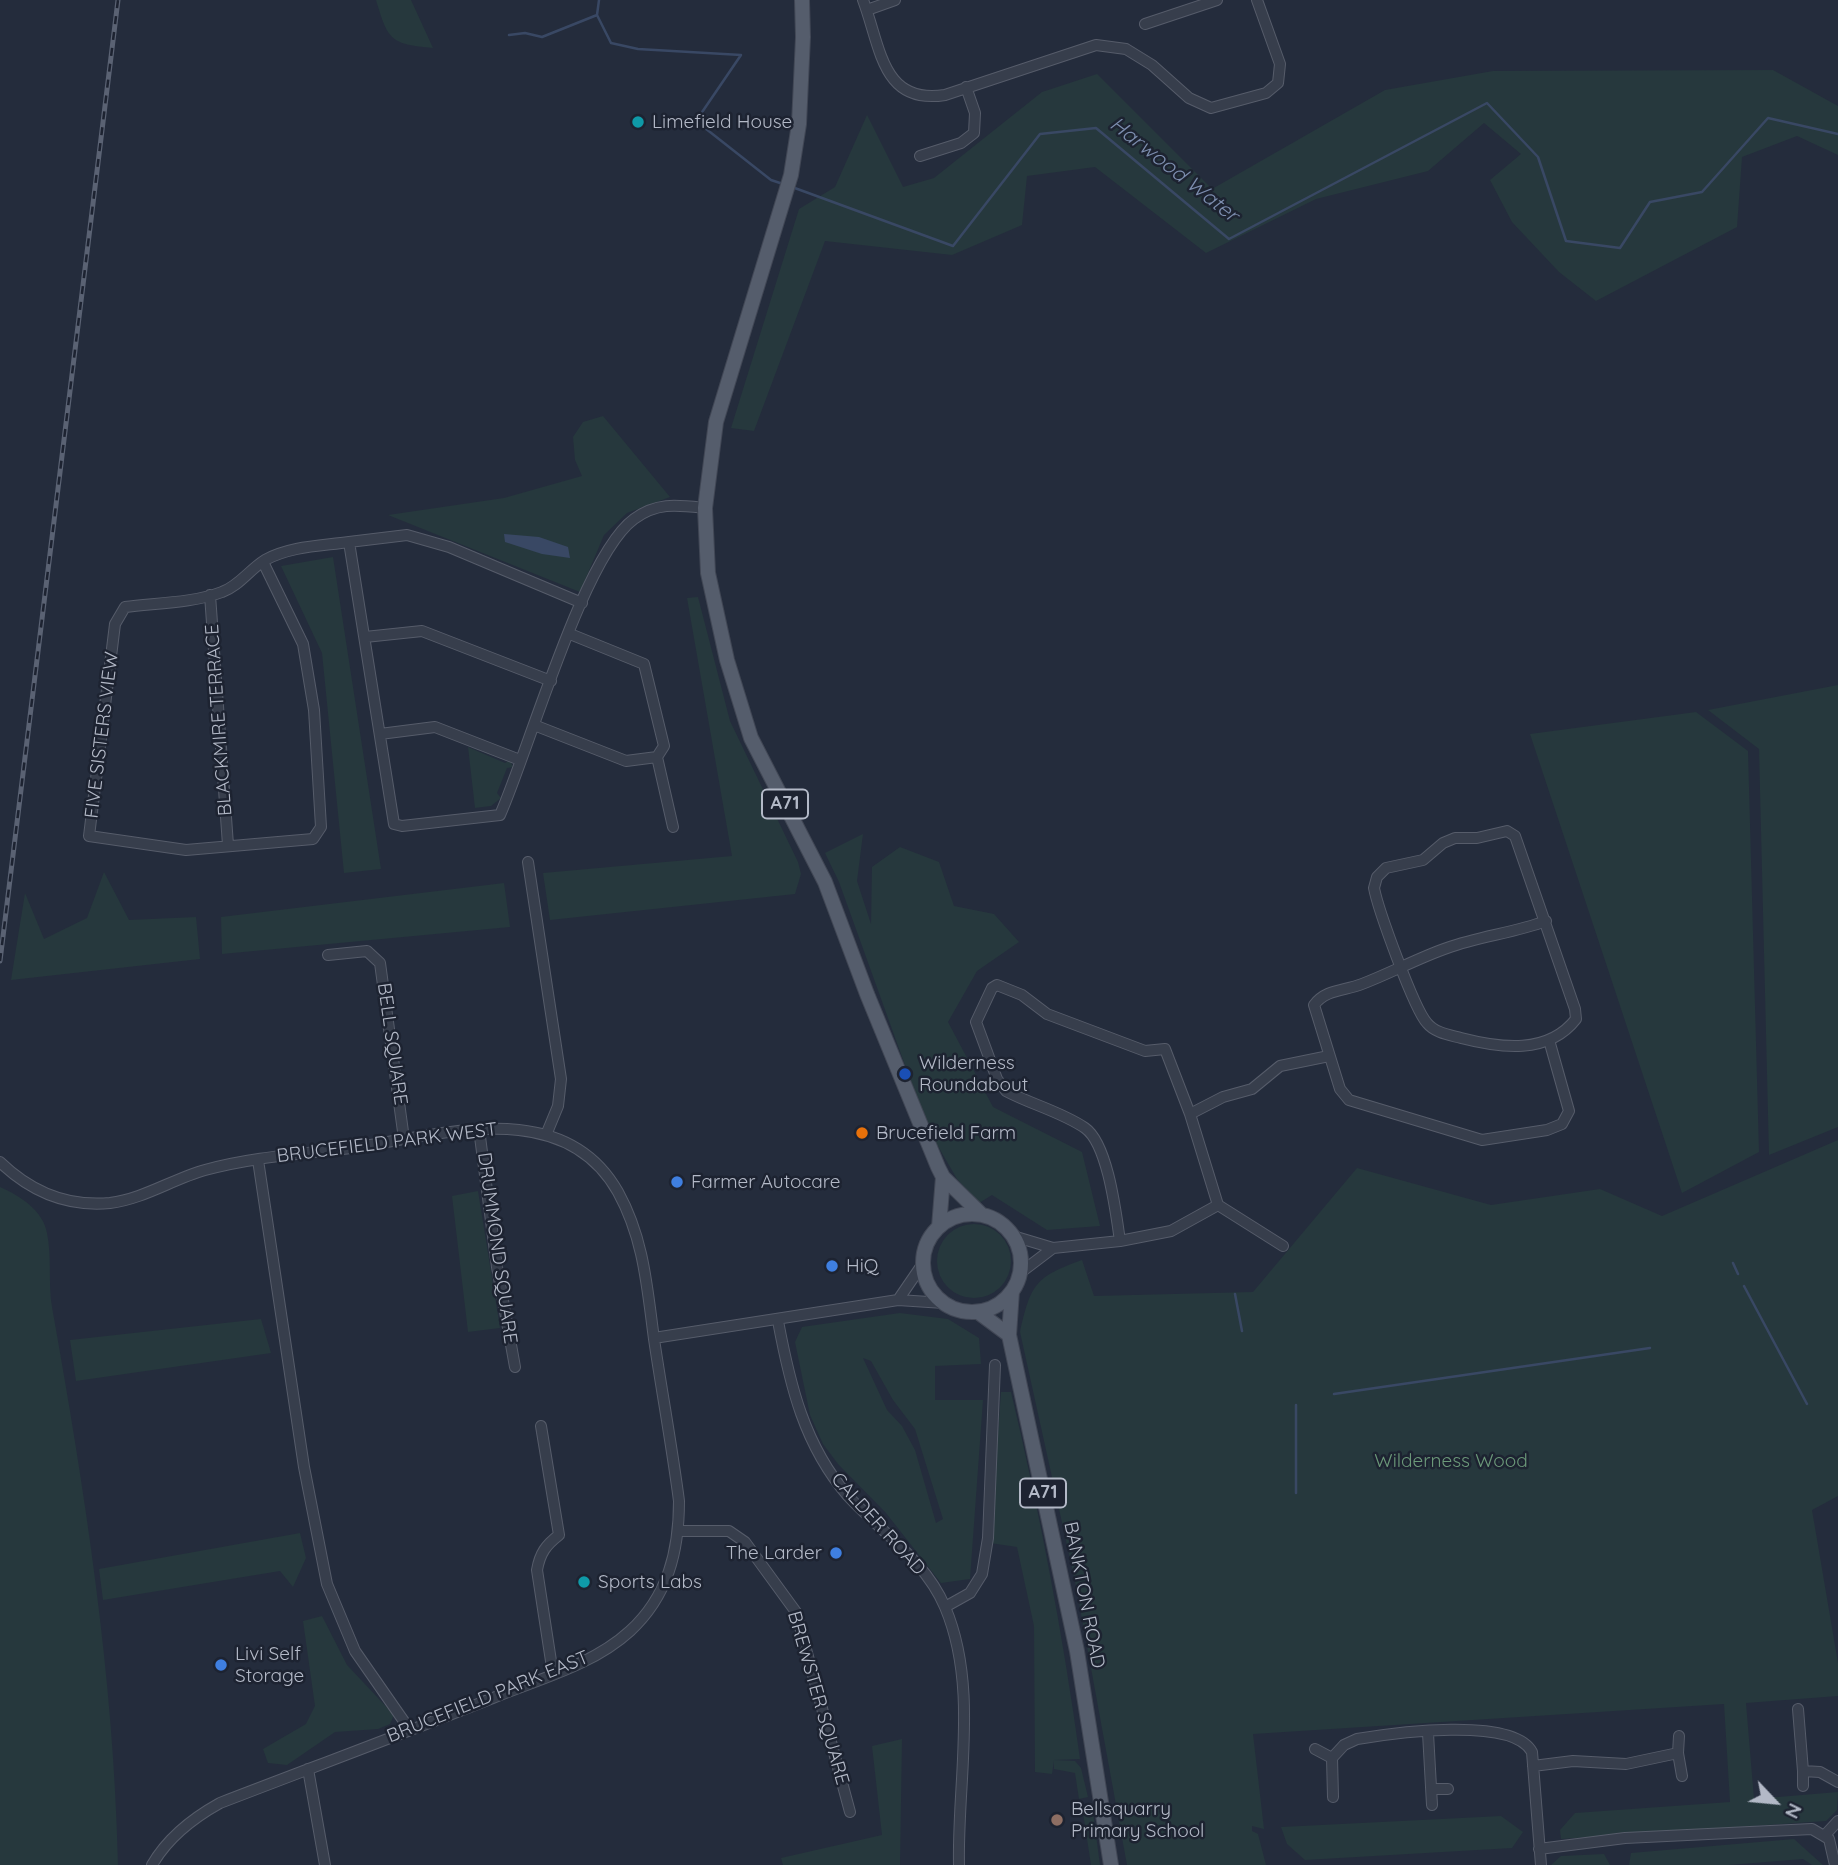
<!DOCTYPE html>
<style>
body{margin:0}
#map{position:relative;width:1838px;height:1865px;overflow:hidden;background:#242c3c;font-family:Quicksand,sans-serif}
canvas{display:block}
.north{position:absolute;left:1740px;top:1767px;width:70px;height:70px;-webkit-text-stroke:5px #1d2331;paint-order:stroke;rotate:116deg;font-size:19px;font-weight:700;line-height:28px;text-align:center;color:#b3b9c7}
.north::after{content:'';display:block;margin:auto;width:24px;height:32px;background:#b3b9c7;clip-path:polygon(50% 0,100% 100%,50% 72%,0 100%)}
</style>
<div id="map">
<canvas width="1838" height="1865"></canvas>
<div class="north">N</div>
</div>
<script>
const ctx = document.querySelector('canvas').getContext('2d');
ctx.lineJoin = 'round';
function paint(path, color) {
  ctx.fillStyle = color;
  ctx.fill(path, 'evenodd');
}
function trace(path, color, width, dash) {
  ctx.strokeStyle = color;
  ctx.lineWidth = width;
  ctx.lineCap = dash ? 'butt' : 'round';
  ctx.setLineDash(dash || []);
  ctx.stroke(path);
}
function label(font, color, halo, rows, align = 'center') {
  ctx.font = font + ' Quicksand,sans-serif';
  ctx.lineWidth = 5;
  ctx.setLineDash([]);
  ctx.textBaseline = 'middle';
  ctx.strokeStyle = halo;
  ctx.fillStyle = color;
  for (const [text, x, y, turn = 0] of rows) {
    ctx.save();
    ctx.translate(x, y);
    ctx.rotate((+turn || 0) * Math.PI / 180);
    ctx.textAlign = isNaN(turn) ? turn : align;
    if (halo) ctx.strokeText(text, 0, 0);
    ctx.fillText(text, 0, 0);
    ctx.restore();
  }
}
const green = new Path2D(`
 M 376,0 L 411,0 L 433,48 C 390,44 388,40 376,0 Z
 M 1773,70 L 1838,106 L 1838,155 L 1797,136 L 1742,157 L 1737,227 L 1596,301 L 1559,272 L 1512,222 L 1490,180 L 1521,154 L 1484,123 L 1428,171 L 1316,199 L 1206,253 L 1095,167 L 1027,176 L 1022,225 L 952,255 L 825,241 L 754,431 L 731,428 L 799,209 L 835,187 L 867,115 L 903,187 L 934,178 L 1042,92 L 1097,74 L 1212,189 L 1385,90 L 1493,71 Z
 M 603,416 L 670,497 L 627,513 L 604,535 L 580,592 L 388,515 L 504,498 L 582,476 L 575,460 L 573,437 L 583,422 Z
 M 333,557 L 381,869 L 344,873 L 322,653 L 281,566 Z
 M 698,597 L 730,721 L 798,862 L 801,874 L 795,894 L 550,920 L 543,873 L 732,856 L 687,598 Z
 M 1838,685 L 1838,1127 L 1769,1155 L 1759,749 L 1708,710 Z
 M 1696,712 L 1748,751 L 1759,1152 L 1682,1193 L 1530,734 Z
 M 468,747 L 505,763 L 510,760 L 513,767 L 507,768 L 497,793 L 501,798 L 491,806 L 475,808 Z
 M 863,834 L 857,881 L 871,924 L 872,867 L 900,847 L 939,862 L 954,906 L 994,914 L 1019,942 L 977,971 L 948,1022 L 993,1107 L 1082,1152 L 1100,1226 L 1047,1230 L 992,1195 L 979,1203 L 957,1179 L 928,1129 L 839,882 L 825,853 Z
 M 104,872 L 129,920 L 196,917 L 200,959 L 11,980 L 25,893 L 44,939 L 87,918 Z
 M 504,883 L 510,927 L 222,954 L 221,917 Z
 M 1838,1140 L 1838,1496 L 1812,1510 L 1838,1663 L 1838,1696 L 1746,1703 L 1754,1799 L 1838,1792 L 1837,1810 L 1826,1821 L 1561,1839 L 1560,1830 L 1575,1813 L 1730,1802 L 1724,1704 L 1253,1734 L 1264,1829 L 1252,1826 L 1252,1831 L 1258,1834 L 1266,1865 L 1127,1865 L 1076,1586 L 1020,1332 C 1031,1284 1035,1277 1082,1260 L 1094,1296 L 1253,1292 L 1357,1168 L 1491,1205 L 1600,1189 L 1662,1216 Z
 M 0,1187 C 20,1196 43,1210 47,1233 C 52,1257 48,1283 52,1307 C 85,1492 114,1677 118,1865 L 0,1865 Z
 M 478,1191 L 500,1328 L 468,1332 L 452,1196 Z
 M937 1261a37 37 0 1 1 74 0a37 37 0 1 1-74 0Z
 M 900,1313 L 948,1319 L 979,1338 L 981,1364 L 935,1366 L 935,1400 L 983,1400 L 970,1579 L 941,1583 L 886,1513 L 838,1464 L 823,1444 L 810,1415 L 795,1342 L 802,1327 ZM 863,1358 L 871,1361 L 893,1400 L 915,1429 L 943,1519 L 936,1523 L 915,1450 L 902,1426 L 887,1410 Z
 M 261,1319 L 271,1353 L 76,1381 L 70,1340 Z
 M 1001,1392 L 1011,1392 C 1040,1514 1063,1635 1080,1759 L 1053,1760 L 1075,1761 L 1081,1768 L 1088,1797 L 1079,1799 L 1075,1773 L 1054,1769 L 1054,1761 L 1052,1774 L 1035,1772 L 1034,1626 L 1017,1547 L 990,1543 Z
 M 300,1533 L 306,1558 L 293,1587 L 280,1571 L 103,1600 L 99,1569 Z
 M 322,1616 L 347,1665 L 394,1715 L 390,1724 L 378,1729 L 335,1732 L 287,1765 L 268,1763 L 263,1749 L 306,1724 L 315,1706 L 303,1621 Z
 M 902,1739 L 900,1865 L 783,1865 L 781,1858 L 882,1835 L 872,1746 Z
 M 1092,1805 L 1100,1865 L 1091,1865 L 1082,1806 Z
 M 1501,1816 L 1523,1832 L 1512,1848 L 1305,1860 L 1287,1844 L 1281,1827 Z
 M 1794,1839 L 1823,1865 L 1812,1865 L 1803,1859 L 1729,1865 L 1629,1865 L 1631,1853 Z
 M 1604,1854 L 1610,1865 L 1551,1865 L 1561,1856 Z`);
const water = new Path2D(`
 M 504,534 L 539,537 L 568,547 L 570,558 L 542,554 L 505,542 Z`);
const stream = new Path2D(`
 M 599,0 L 597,15 L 611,43 L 638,49 L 741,55 L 696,121 L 771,180 L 783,184
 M 509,35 L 525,33 L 542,37 L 597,15
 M 792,187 L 953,246 L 1040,134 L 1096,128 L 1229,239 L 1487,103 L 1538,157 L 1566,241 L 1620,248 L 1650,202 L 1702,192 L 1768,118 L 1838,134
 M 1733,1263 L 1738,1274
 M 1744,1286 L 1807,1404
 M 1235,1294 L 1242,1331
 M 1334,1394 L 1650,1348
 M 1296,1493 L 1296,1405`);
const minor = new Path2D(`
 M 863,0 C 881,48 882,105 945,95 L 1096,45 L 1126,49 L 1152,65 L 1189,98 L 1211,108 L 1266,93 L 1278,83 L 1280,64 L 1257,0
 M 867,10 L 895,0
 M 1145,24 L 1217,0
 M 920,156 L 961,143 L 974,133 L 975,113 L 966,87
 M 263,562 L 303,644 L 314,710 L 321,827 L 313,839 L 186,850 L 89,836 L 115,624 L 125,607 C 156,603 193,603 222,592 C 239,586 249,570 265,560 C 291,546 321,546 349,542
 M 210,595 L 228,845
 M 582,603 L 449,547 L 407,535 L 349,542 L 394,824 L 402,826 L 500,815 C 529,750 583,556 634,519 C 657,502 677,505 705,508
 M 365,637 L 422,631 L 551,681
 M 534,725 L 626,761 L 657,757 L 664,746 L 644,664 L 570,634
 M 380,734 L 435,727 L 520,760
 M 657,757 L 673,827
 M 1507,831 L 1515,836 L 1575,1009 L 1576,1019 C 1548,1055 1500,1048 1461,1038 C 1450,1035 1435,1033 1427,1023 C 1414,1009 1378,909 1374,888 L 1377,877 L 1386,868 L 1423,860 L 1443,843 L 1455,838 L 1477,838 Z
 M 528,862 L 561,1079 L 558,1106 L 546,1135
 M 1546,921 C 1514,933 1480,936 1447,948 C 1418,958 1391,973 1362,984 C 1344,991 1326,989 1314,1005 L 1340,1089 L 1349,1100 L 1482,1140 L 1547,1130 L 1562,1124 L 1569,1111 L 1549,1040
 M 328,955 L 367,951 L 380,963 L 404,1139
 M 1190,1114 L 1223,1097 L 1252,1089 L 1280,1066 L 1329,1056
 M 479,1129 L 497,1267 L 515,1367
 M 258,1160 L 304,1467 L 327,1584 L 355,1651 L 410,1730
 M 0,1162 C 30,1191 67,1207 110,1203 C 143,1199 173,1179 205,1170 C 252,1157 302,1154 351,1148 C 438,1136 563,1094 618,1192 C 644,1239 647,1287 654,1339 C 662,1393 672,1447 679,1501 C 679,1551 668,1596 630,1631 C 593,1665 539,1679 493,1698 C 402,1734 311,1768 220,1803 C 193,1818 168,1837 152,1865
 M 1218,1205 L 1283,1246
 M 1013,1236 L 1053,1248 L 1120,1241 L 1171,1231 L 1218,1205 L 1190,1114 L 1165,1049 L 1145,1051 L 1047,1014 L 1022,995 L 997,985 L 992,988 L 976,1022 L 997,1079 L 1006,1091 C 1030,1104 1062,1112 1085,1128 C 1108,1144 1116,1214 1120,1241
 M 1020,1273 L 1053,1248
 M 898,1300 L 924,1262
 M 778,1321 C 790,1385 804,1445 848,1496 C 881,1532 925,1560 945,1607 C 979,1687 957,1781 959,1865
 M 654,1338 L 898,1300 L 944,1303
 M 541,1426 L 559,1535 C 546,1545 540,1553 537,1570 L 553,1674
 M 679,1531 L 729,1531 L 745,1542 L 796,1612 L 850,1812
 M 945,1607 L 970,1593 L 982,1574 L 988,1538 L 995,1365
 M 1798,1709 L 1803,1771
 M 1428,1733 L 1432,1805
 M 1315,1749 L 1332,1758
 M 1678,1753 L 1679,1736
 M 1533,1766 L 1573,1761 L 1626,1764 L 1678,1753 L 1682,1776
 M 308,1769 L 325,1865
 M 1803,1786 L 1803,1771 L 1820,1772 L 1838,1782
 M 1432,1789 L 1448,1789
 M 1333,1797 L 1332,1758 L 1344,1745 L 1357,1739 C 1393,1733 1513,1716 1532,1752 L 1541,1865
 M 1825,1835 L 1838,1821
 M 1539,1849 L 1625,1838 L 1812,1829 L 1829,1839 L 1835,1865`);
const major = new Path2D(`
 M 802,0 L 803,37 L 799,124 L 791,175 L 716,422 L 705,508 L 708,573 L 727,660 L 751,738 L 825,882 L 867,994 L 938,1167 L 943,1177 L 982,1215
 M923 1263a49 49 0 1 1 98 0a49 49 0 1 1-98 0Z
 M 939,1227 L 943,1177
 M 1012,1291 L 1009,1335 L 1077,1651 L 1111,1865
 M 978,1312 L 1009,1335`);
const rail = new Path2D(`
 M 0,961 L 118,0`);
const markers = [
 [638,122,7,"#0f9aa8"],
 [905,1074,7,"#1a4fb4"],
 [862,1133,7,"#e8710a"],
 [677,1182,7,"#3f7fe0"],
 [832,1266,7,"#3f7fe0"],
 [836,1553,7,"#3f7fe0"],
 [584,1582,7,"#0f9aa8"],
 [221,1665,7,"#3f7fe0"],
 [1057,1820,7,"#8d6e63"]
];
const shields = [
 [785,804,46],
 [1043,1493,46]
];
const shieldNames = [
 ["A71",785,804],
 ["A71",1043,1493]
];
const poiNames = [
 ["Limefield House",652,122],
 ["Wilderness",919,1063],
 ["Roundabout",919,1085],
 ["Brucefield Farm",876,1133],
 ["Farmer Autocare",691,1182],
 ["HiQ",846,1266],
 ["The Larder",822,1553,"right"],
 ["Sports Labs",598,1582],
 ["Livi Self",235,1654],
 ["Storage",235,1676],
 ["Bellsquarry",1071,1809],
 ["Primary School",1071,1831]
];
const streetNames = [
 ["BLACKMIRE TERRACE",219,720,-94],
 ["FIVE SISTERS VIEW",102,735,-83],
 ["BELL SQUARE",392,1044,82],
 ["BRUCEFIELD PARK WEST",387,1143,-7],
 ["DRUMMOND SQUARE",497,1248,82],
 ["CALDER ROAD",878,1524,48],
 ["BANKTON ROAD",1084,1595,79],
 ["BRUCEFIELD PARK EAST",488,1697,-22],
 ["BREWSTER SQUARE",818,1698,74]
];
const parkNames = [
 ["Wilderness Wood",1451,1461]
];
const waterNames = [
 ["Harwood Water",1174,170,38]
];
paint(green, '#26383d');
paint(water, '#394864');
trace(stream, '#394864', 2.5);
trace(minor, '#565c6a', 12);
trace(major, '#414755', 16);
trace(minor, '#373e4c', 10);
trace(major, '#555d6c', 14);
trace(rail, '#5a6273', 5);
trace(rail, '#1d2331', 2.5, [8]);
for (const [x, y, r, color] of markers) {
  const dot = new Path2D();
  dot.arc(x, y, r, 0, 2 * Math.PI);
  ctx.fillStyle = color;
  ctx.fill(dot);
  trace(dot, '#1d2331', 2.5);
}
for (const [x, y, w] of shields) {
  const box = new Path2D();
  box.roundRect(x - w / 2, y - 14.5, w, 29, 5);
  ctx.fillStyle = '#1d2331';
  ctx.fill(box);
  trace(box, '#b3b9c7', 2);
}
label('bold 18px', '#b3b9c7', null, shieldNames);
label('19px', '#b3b9c7', '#1d2331', poiNames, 'left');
label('19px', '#b3b9c7', '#1d2331', streetNames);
label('19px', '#6b9879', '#1d2331', parkNames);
label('italic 21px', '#7c8dae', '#1d2331', waterNames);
</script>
